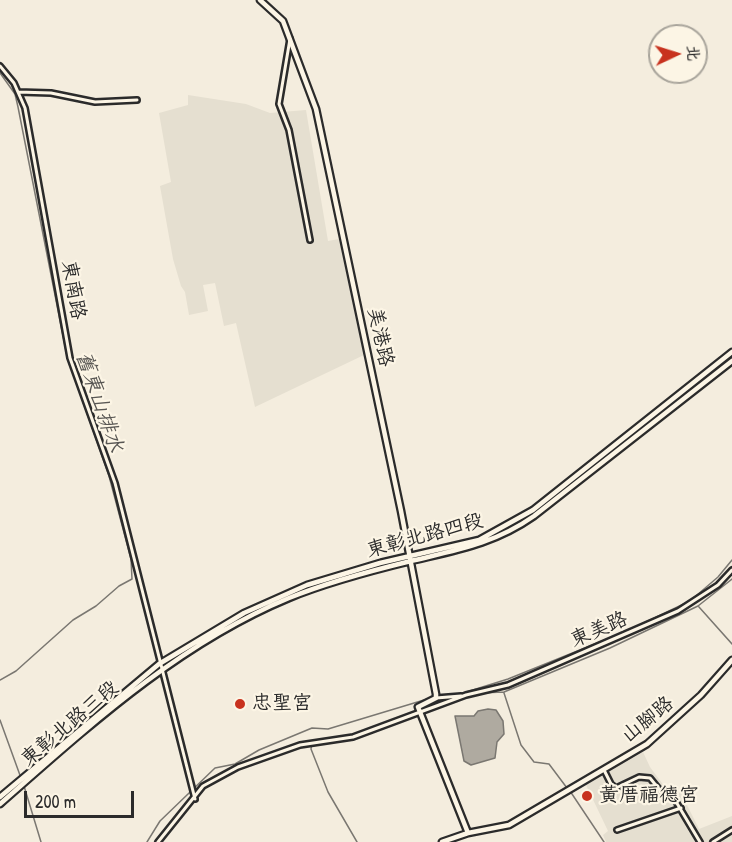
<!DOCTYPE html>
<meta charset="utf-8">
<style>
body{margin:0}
#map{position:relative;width:732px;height:842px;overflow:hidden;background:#f4edde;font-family:"Patrick Hand","LXGW WenKai TC",sans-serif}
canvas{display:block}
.north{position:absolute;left:648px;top:24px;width:60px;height:60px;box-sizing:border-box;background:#fcf5e5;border:2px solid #a8a49b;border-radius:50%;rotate:86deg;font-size:16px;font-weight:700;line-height:24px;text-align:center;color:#2b2b2b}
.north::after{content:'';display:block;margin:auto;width:21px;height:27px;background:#c8321e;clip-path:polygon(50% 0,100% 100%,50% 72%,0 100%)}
.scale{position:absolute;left:24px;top:791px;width:110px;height:27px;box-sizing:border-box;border:3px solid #2b2b2b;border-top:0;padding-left:8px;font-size:18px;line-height:21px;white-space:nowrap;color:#2b2b2b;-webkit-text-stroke:4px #fcf5e5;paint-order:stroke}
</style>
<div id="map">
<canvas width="732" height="842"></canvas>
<div class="north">北</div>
<div class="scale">200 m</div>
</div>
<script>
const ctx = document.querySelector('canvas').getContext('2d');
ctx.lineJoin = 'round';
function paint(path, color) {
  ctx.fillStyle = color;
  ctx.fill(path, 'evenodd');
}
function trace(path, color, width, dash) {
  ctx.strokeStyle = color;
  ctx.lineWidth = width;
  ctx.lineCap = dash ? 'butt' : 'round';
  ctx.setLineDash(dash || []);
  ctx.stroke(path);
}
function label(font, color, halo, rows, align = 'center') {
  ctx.font = font + ' "Patrick Hand","LXGW WenKai TC",sans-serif';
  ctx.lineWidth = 4.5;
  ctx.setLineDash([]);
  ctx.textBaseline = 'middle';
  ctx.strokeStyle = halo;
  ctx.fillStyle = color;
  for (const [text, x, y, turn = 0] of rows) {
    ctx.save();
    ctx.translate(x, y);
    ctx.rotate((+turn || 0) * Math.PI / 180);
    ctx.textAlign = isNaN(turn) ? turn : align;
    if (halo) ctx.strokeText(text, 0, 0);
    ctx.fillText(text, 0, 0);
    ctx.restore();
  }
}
const built = new Path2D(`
 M 188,95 L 246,104 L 270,113 L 306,110 L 328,241 L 339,239 L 364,355 L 255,407 L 236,323 L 224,326 L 215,283 L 203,285 L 208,311 L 189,315 L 185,292 L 181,286 L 173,259 L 160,186 L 171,182 L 159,113 L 188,105 Z
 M 643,752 L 650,767 L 667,790 L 677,785 L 699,829 L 732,816 L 732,842 L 606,842 L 603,835 L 608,831 L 586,785 Z`);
const water = new Path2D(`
 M 488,709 L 496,710 L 503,721 L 504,734 L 497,742 L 495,758 L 471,765 L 464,761 L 455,716 L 474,716 L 478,711 Z`);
const stream = new Path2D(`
 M 0,73 L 15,94 L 18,107 L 67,356 L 109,476 L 131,559 L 132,579 L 119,586 L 96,606 L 73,620 L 16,671 L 0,680
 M 699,607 L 732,644
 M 479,693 L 504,692 L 610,648 L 698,606 L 732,579
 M 504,693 L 521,745 L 534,762 L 549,764 L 567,788
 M 438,696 L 460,694 L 508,679 L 627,631 L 690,601 L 718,577 L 732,560
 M 425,709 L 451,698
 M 0,720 L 21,778
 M 316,741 L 344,737 L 370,729
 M 312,743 L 311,749 L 328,792 L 357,842
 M 24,786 L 41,842
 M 570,791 L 604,842
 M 147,842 L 160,821 L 215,768 L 235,764 L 259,750 L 312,728 L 328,729 L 434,697`);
const street = new Path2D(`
 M 290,39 L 279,104 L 289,130 L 310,240
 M 0,66 L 14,83 L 25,108 L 70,358 L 115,483 L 195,799
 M 18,92 L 51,93 L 95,102 L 137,100
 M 436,698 L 461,696
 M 604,770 L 611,784 L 616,788 L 639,777 L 650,778 L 663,794 L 675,800 L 700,842
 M 617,830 L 681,808
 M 158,842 L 203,786 L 238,767 L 300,745 L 353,737 L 466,695 L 508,685 L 678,611 L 718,585 L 732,570
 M 713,842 L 732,830`);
const secondary = new Path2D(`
 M 260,0 L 283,21 L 316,109 L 401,511 L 436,694 L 436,698 L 418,707 L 468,833
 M 0,797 L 159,664 L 244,613 L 307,585 L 380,563 L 479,540 L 533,510 L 732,352
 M 0,804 C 89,726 178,644 289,598 C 328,582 370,571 411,561 C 457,550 494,544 534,516 L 732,361
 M 442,842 L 468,833 L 509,825 L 647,744 L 701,695 L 732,660`);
const markers = [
 [240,704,6,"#c8321e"],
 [587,796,6,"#c8321e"]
];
const streetNames = [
 ["東南路",73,290,80],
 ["美港路",380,337,78],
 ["東彰北路四段",425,536,-15],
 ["東美路",599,630,-23],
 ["山腳路",648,720,-39],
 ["東彰北路三段",70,724,-40]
];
const poiNames = [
 ["忠聖宮",252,704],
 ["黃厝福德宮",599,796]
];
const waterNames = [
 ["舊東山排水",99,402,71]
];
paint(built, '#e5dfd0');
paint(water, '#afaaa0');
trace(water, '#7a7771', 1.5);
trace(stream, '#7a7771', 1.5);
trace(street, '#2b2b2b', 8);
trace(secondary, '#2b2b2b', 9);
trace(street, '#fcf5e5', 3);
trace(secondary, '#fcf5e5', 4.5);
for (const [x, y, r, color] of markers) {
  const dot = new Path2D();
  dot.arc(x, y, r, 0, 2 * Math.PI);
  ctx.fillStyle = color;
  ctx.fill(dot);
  trace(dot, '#fcf5e5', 2);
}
label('20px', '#2b2b2b', '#fcf5e5', streetNames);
label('20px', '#2b2b2b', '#fcf5e5', poiNames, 'left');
label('italic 21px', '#595754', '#fcf5e5', waterNames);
</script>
